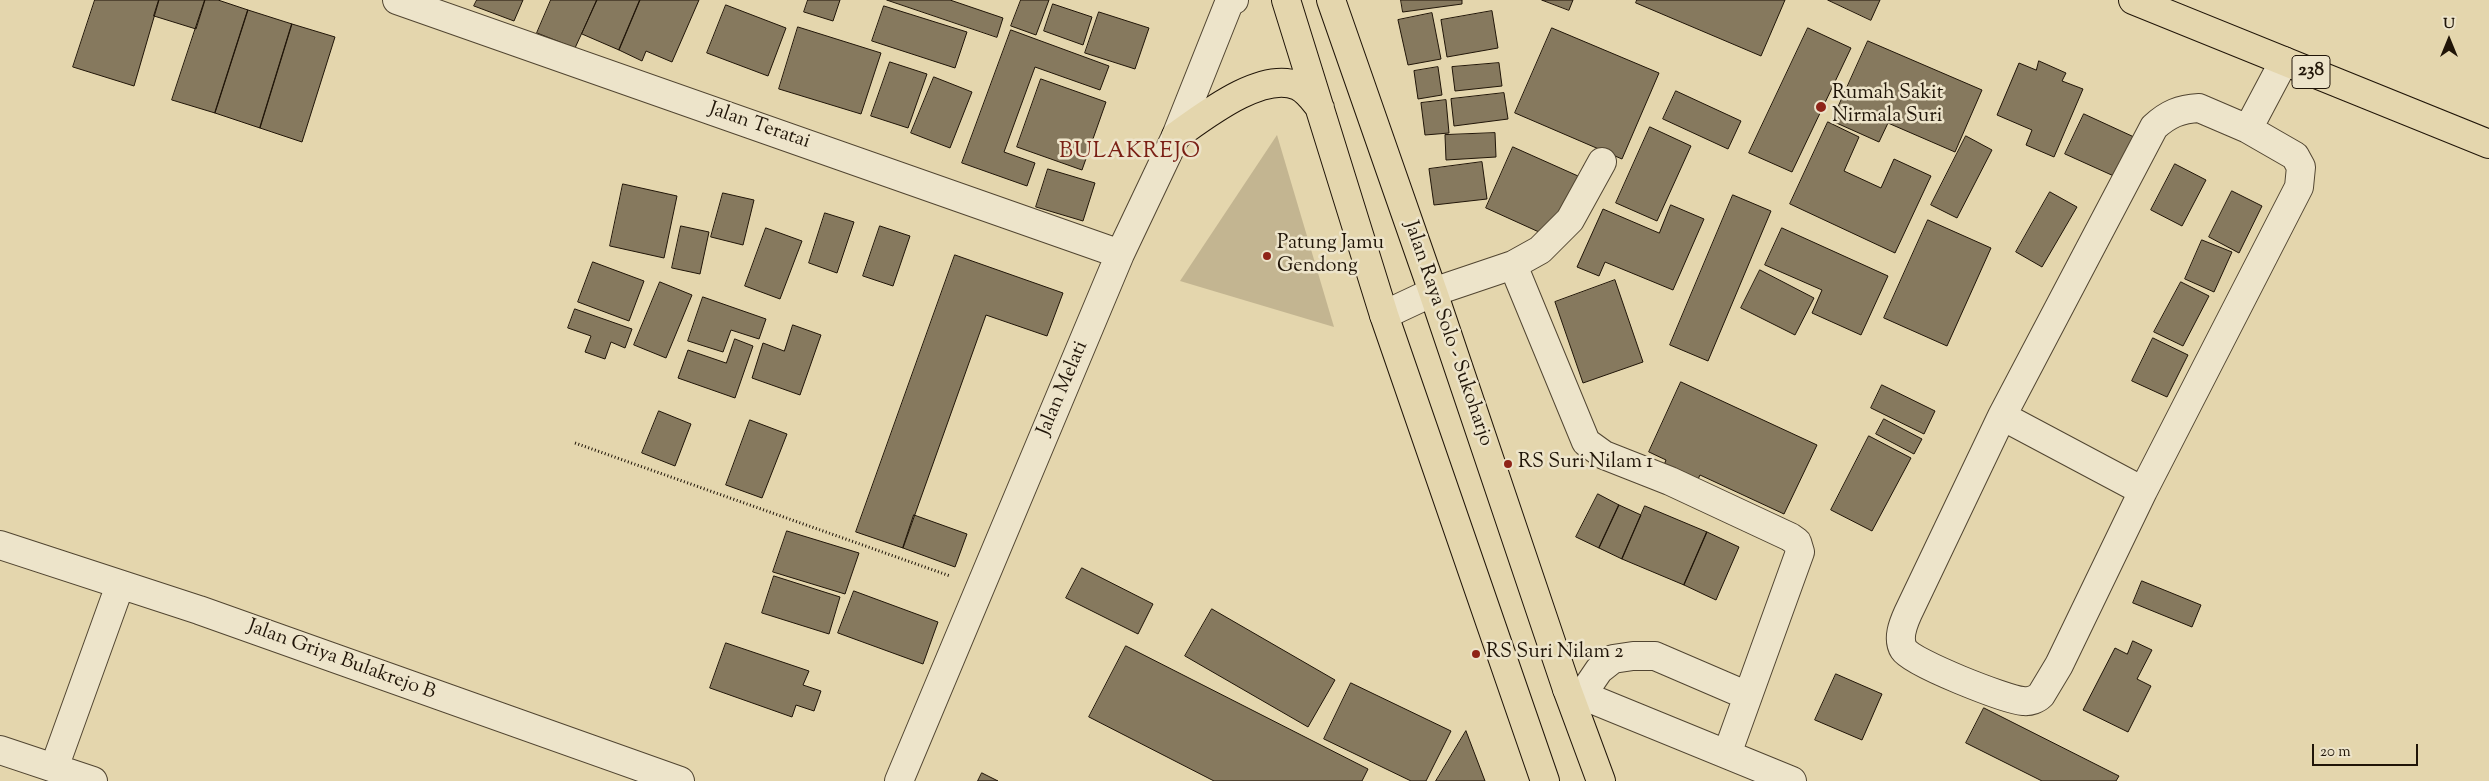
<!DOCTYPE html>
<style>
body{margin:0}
#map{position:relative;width:2489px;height:781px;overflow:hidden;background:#e4d6ad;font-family:"Sorts Mill Goudy",serif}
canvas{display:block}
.north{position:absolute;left:2424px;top:15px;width:50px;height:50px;-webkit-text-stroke:4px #ede4ca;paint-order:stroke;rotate:0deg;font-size:14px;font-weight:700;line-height:20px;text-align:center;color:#201508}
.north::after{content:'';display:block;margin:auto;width:18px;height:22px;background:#201508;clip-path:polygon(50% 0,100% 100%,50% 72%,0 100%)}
.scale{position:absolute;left:2312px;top:744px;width:106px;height:22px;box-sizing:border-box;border:2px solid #201508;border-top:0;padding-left:6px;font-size:15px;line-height:18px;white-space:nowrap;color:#201508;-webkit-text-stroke:4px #ede4ca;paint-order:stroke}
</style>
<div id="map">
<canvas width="2489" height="781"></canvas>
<div class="north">U</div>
<div class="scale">20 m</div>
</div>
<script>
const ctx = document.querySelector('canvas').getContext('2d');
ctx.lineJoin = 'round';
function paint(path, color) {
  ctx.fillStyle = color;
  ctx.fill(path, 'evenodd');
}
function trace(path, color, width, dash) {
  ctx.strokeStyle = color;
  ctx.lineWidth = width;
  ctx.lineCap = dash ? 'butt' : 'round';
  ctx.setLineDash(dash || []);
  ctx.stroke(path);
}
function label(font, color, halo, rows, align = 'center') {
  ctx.font = font + ' "Sorts Mill Goudy",serif';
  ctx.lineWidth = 5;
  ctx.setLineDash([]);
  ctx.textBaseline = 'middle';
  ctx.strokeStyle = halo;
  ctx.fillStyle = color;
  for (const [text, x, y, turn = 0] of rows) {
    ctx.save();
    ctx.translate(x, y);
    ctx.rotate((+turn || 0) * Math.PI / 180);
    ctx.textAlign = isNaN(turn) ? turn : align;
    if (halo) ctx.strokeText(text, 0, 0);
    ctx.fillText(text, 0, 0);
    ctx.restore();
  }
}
const green = new Path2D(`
 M 1277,135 L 1334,327 L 1180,281 Z`);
const building = new Path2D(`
 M 95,0 L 159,0 L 134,86 L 73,67 Z
 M 159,0 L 205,0 L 196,29 L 154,16 Z
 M 205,0 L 218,0 L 248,10 L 215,113 L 172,100 Z
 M 477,0 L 523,0 L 514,21 L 474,6 Z
 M 551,0 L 597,0 L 575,48 L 537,33 Z
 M 597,0 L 640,0 L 619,50 L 582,34 Z
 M 640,0 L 699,0 L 672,62 L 646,51 L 642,61 L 619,50 Z
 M 808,0 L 840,0 L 833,21 L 804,12 Z
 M 887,0 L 950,0 L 1003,18 L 997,37 Z
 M 1021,0 L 1049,0 L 1036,35 L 1011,26 Z
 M 1401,0 L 1462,0 L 1462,4 L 1403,12 Z
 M 1542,0 L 1573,0 L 1569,10 Z
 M 1637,0 L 1785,0 L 1761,56 L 1636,3 Z
 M 1828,0 L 1880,0 L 1871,20 Z
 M 1053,4 L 1092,17 L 1083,45 L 1044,31 Z
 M 726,5 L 786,28 L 768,76 L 707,53 Z
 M 884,6 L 967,32 L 955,68 L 872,41 Z
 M 248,10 L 292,24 L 260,128 L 215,113 Z
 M 1492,11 L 1498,48 L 1447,57 L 1441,20 Z
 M 1099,12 L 1149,28 L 1135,69 L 1085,53 Z
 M 1432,13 L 1441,59 L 1408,65 L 1398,20 Z
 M 292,24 L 335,37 L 302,142 L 260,128 Z
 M 798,27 L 881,53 L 861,114 L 779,89 Z
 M 1552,28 L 1659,73 L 1622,159 L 1515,113 Z
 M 1808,28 L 1851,48 L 1792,172 L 1749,153 Z
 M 1011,30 L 1109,66 L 1100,90 L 1035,67 L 1004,152 L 1035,163 L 1027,186 L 962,163 Z
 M 1868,41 L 1982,90 L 1955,152 L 1888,123 L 1879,142 L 1832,121 Z
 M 2039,61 L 2066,73 L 2062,81 L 2083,89 L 2054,157 L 2026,145 L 2032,130 L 1997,115 L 2019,63 L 2036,70 Z
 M 890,62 L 927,74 L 908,128 L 871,116 Z
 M 1499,63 L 1502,86 L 1455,91 L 1452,67 Z
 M 1438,67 L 1442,95 L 1418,99 L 1414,71 Z
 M 934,77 L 972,92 L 950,148 L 911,133 Z
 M 1041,79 L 1106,102 L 1082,170 L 1017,147 Z
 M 1676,91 L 1741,121 L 1728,149 L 1663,119 Z
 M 1504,93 L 1508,119 L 1454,126 L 1451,99 Z
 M 1446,100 L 1449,133 L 1425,135 L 1421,103 Z
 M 2084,114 L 2134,137 L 2116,177 L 2065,154 Z
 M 1828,122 L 1859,137 L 1844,171 L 1881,188 L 1894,159 L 1931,176 L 1895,253 L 1790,204 Z
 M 1650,127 L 1691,146 L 1657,221 L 1616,203 Z
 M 1495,133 L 1496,157 L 1446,160 L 1445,135 Z
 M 1966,136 L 1992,150 L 1957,218 L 1931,205 Z
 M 1513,147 L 1578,176 L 1550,237 L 1486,208 Z
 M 1482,162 L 1487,199 L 1434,205 L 1429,169 Z
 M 2175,164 L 2206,180 L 2182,226 L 2151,210 Z
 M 1048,169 L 1095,183 L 1083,221 L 1036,207 Z
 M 623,184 L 677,196 L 664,258 L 610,246 Z
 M 2232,191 L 2262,206 L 2239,253 L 2209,237 Z
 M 2050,192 L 2077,207 L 2042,267 L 2016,252 Z
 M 723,193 L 754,200 L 743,245 L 711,237 Z
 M 1733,195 L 1771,211 L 1708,361 L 1670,345 Z
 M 1671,205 L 1704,219 L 1673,290 L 1605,262 L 1599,276 L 1577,267 L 1603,209 L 1659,233 Z
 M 825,213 L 854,222 L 837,273 L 809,263 Z
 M 1928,220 L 1991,248 L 1947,346 L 1884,318 Z
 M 681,226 L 709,232 L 700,274 L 672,268 Z
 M 880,226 L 910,236 L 893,286 L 863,276 Z
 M 766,228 L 802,241 L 780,299 L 745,286 Z
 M 1782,228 L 1888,276 L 1861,335 L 1812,313 L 1822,290 L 1765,265 Z
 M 2202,240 L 2232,252 L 2214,292 L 2185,279 Z
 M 955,255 L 1063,293 L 1047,336 L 986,315 L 903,548 L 856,532 Z
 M 593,262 L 644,281 L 629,321 L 578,302 Z
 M 1760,270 L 1814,298 L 1795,335 L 1741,308 Z
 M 1615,280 L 1643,362 L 1583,383 L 1555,302 Z
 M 660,282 L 692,295 L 666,358 L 634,345 Z
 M 2181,282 L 2209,296 L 2183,346 L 2154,332 Z
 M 703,297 L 766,319 L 759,339 L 731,330 L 723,352 L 688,341 Z
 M 575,309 L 632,329 L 625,348 L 611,342 L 605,359 L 585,352 L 591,336 L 568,328 Z
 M 793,325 L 821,335 L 800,395 L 752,378 L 763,343 L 784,351 Z
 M 2153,338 L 2188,355 L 2167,397 L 2132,381 Z
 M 735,339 L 753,346 L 735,398 L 678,378 L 688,350 L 726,363 Z
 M 1681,382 L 1817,445 L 1784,514 L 1700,475 L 1693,490 L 1660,475 L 1666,460 L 1649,452 Z
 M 1882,385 L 1935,411 L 1924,434 L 1871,408 Z
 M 659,411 L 691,424 L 675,466 L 642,453 Z
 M 1884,419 L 1922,439 L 1914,454 L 1876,434 Z
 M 750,420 L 787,434 L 762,498 L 726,485 Z
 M 1869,436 L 1911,458 L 1872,531 L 1831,510 Z
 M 1598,494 L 1619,505 L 1599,548 L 1576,537 Z
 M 1619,505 L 1641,515 L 1622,559 L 1599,548 Z
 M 1645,506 L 1707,532 L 1684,585 L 1622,559 Z
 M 914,515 L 967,534 L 955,567 L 903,548 Z
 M 787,531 L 859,553 L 845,594 L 773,572 Z
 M 1707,532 L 1739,547 L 1716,600 L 1684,585 Z
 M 1082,568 L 1153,604 L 1138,634 L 1066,598 Z
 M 774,576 L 840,597 L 829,634 L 762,613 Z
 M 2142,581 L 2201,605 L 2192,627 L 2133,603 Z
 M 854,591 L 938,622 L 923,664 L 838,633 Z
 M 1212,609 L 1335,680 L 1308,727 L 1185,656 Z
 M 2133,641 L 2152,650 L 2137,679 L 2151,686 L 2128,732 L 2083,710 L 2115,648 L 2127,654 Z
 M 726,643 L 809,671 L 803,685 L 821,691 L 814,711 L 796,705 L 792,717 L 710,688 Z
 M 1126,646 L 1368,769 L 1362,781 L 1214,781 L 1089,717 Z
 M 1836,674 L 1882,694 L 1862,740 L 1815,720 Z
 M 1351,683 L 1451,731 L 1426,781 L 1411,781 L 1324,739 Z
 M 1984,708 L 2119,776 L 2116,781 L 2042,781 L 1966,743 Z
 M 1466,731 L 1485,781 L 1436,781 Z
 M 982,773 L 998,781 L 978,781 Z`);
const path = new Path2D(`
 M 575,443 L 950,576`);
const minor = new Path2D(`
 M 397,0 L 1120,254
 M 2199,108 L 2248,129 L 2295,156 L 2301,167 L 2299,187 L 2143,491 L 2059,665 L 2041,695 C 2037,699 2030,702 2023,701 C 2007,700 1912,663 1904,650 C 1897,639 1903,624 1908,613 L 2002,416 L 2154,127 C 2168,114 2180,109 2199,108 Z
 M 2248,129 L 2284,61
 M 1513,265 L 1586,442 L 1604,455 L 1670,481 L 1790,537 L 1797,542 L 1800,552 L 1727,754
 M 1384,315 L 1433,292 L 1513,265 L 1540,250 L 1570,220 L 1602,162
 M 2002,416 L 2143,491
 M 0,545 L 199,610 L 680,781
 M 1567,689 L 1792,781
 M 1582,695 L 1599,670 L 1613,659 L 1633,656 L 1655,656 L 1748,696
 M 0,750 L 93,781
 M 54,768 L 120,585
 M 899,781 L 1120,254 L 1176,136 L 1229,3 L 1234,0`);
const primary = new Path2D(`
 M 1286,0 L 1384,315 L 1545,781
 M 1331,0 L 1433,292 L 1567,689 L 1601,781
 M 2133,0 L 2489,144
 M 1176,136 C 1203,117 1262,70 1298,86 C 1308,91 1313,99 1320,108`);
const markers = [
 [1821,107,6,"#8f2418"],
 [1267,256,5,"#8f2418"],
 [1508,464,5,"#8f2418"],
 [1476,654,5,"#8f2418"]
];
const shields = [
 [2311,72,38]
];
const shieldNames = [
 ["238",2311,72]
];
const poiNames = [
 ["Rumah Sakit",1832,95],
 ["Nirmala Suri",1832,118],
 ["Patung Jamu",1277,245],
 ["Gendong",1277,268],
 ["RS Suri Nilam 1",1518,464],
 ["RS Suri Nilam 2",1486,654]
];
const streetNames = [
 ["Jalan Teratai",759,127,19],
 ["Jalan Raya Solo - Sukoharjo",1447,334,71],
 ["Jalan Melati",1064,389,-67],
 ["Jalan Griya Bulakrejo B",341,661,20]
];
const quarterNames = [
 ["BULAKREJO",1130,153]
];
paint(green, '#c3b591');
paint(building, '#86795e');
trace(building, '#201508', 1);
trace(minor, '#514531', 30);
trace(primary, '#201508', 30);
trace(path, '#201508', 3, [1, 2.5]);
trace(minor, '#ede4ca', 28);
trace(primary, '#e4d6ad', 28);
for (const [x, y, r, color] of markers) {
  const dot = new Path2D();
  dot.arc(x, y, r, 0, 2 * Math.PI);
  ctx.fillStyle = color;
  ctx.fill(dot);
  trace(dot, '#ede4ca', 2);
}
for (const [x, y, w] of shields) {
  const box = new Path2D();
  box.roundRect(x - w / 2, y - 16.5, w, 33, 4);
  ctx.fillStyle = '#ede4ca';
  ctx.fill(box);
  trace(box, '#201508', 1);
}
label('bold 19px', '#201508', null, shieldNames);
label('20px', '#201508', '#ede4ca', poiNames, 'left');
label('20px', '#201508', '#ede4ca', streetNames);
ctx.letterSpacing = '1px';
label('22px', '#7a1f14', '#ede4ca', quarterNames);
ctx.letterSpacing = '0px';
</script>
